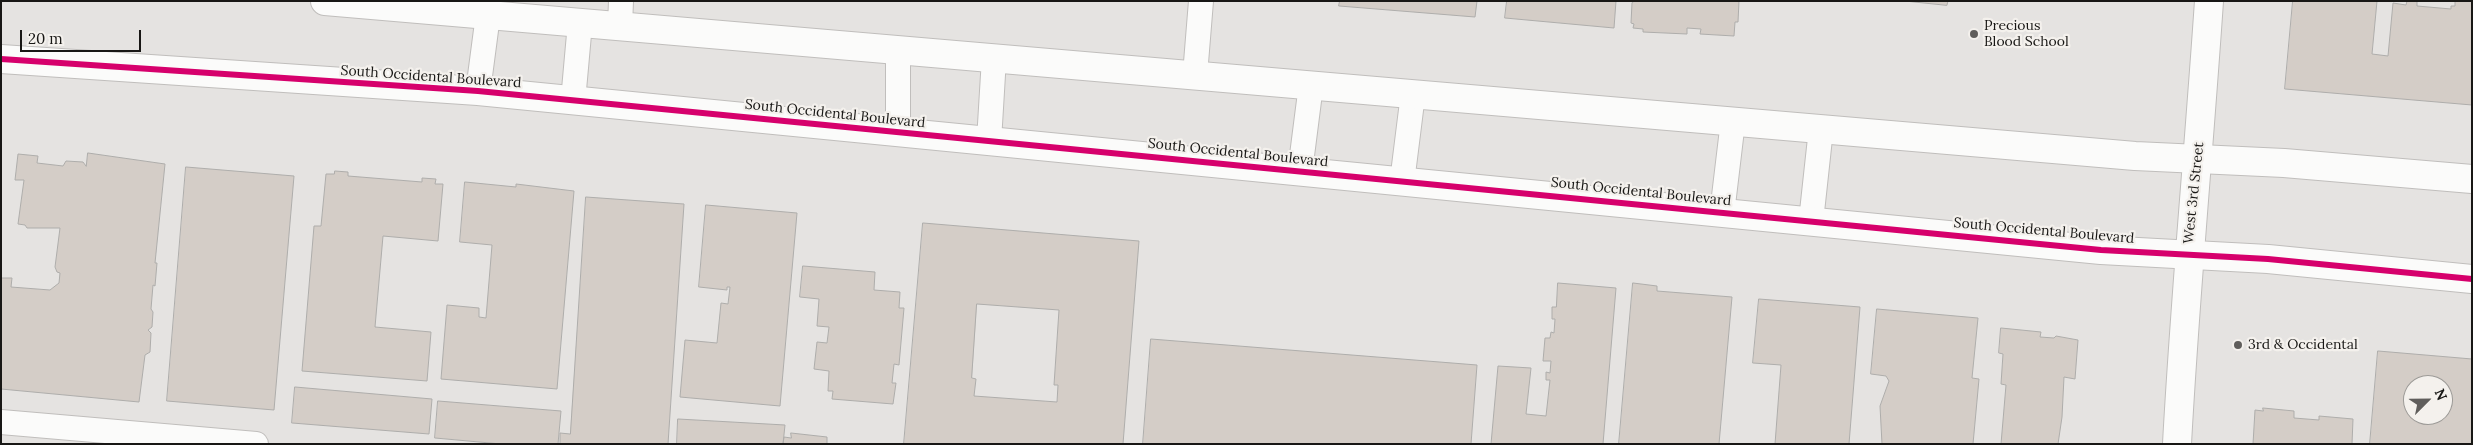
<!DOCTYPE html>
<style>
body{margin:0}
#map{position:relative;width:2473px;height:445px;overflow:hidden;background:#e5e3e1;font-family:Lora,serif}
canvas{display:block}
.frame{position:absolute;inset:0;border:2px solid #181715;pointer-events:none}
.north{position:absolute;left:2403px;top:375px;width:50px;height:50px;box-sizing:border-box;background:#f4f1ed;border:1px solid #9c9a97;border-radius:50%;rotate:67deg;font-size:14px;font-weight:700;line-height:20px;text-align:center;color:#181715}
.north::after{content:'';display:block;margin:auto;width:18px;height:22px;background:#605e5c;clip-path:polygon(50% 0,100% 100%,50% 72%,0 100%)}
.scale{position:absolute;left:20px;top:30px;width:121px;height:22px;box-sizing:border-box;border:2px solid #181715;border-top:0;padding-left:6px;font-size:15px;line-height:18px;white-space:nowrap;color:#181715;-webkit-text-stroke:4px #f4f1ed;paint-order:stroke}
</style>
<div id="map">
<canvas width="2473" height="445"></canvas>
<div class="frame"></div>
<div class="north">N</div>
<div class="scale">20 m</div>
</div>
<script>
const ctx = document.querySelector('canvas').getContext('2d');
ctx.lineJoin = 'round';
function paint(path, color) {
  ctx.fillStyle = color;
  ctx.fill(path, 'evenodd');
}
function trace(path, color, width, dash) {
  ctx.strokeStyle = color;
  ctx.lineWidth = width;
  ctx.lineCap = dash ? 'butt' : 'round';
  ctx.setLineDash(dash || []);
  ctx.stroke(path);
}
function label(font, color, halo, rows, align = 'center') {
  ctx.font = font + ' Lora,serif';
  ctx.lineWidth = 4.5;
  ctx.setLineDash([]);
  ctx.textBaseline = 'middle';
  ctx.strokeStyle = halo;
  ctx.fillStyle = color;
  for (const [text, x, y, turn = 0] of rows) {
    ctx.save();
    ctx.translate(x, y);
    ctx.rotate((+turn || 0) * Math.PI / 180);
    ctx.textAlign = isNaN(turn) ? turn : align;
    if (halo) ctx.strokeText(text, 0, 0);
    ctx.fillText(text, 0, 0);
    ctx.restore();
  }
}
const building = new Path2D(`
 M 1340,1 L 1477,1 L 1475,17 L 1339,6 Z
 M 1507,1 L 1616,1 L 1614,28 L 1505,18 Z
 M 1635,1 L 1739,1 L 1738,22 L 1735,22 L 1734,36 L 1700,34 L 1701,29 L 1687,28 L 1687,34 L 1643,32 L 1643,29 L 1633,28 L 1634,24 L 1631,23 L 1632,3 Z
 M 1905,1 L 1948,1 L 1947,5 Z
 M 2293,1 L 2377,1 L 2372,54 L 2388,56 L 2393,3 L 2406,5 L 2407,1 L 2417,1 L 2417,6 L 2451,9 L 2451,6 L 2455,6 L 2455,1 L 2472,1 L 2472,105 L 2285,89 Z
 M 88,153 L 165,164 L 155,263 L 157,263 L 155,286 L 153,285 L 151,309 L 153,312 L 152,327 L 148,330 L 151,333 L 150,352 L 145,355 L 139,402 L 1,389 L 1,278 L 12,278 L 11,287 L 50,290 L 59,283 L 60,273 L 57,272 L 55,267 L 60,228 L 27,228 L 25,225 L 18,224 L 24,180 L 15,180 L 18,154 L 38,156 L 37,163 L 63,166 L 66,161 L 83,162 L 86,166 Z
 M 186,167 L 294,176 L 274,410 L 167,401 Z
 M 335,171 L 348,172 L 348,176 L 422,182 L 422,178 L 436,179 L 435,184 L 443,184 L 438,241 L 383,236 L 375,327 L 431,332 L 427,381 L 302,371 L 314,226 L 321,226 L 326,174 L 334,174 Z
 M 465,182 L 516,187 L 516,184 L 574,191 L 557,389 L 441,379 L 447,305 L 479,308 L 479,317 L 486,318 L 492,245 L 460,242 Z
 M 586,197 L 684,204 L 668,444 L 560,444 L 560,433 L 570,434 Z
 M 706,205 L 797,213 L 780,406 L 680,397 L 685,340 L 717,343 L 721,303 L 728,304 L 730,287 L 727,287 L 727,290 L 699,287 Z
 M 923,223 L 1139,241 L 1123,444 L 904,444 ZM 977,304 L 1059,310 L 1054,385 L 1058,385 L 1057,402 L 974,396 L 976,379 L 972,378 Z
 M 803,266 L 875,272 L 874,290 L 900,292 L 899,308 L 904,308 L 899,365 L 894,364 L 892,383 L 896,383 L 893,404 L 832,399 L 833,391 L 828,391 L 829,371 L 814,369 L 817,342 L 827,343 L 829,327 L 817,326 L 819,299 L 800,297 Z
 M 1558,283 L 1616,288 L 1603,444 L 1491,444 L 1498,366 L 1531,368 L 1526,414 L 1546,416 L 1550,380 L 1546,380 L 1546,372 L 1550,373 L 1551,361 L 1543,361 L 1545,338 L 1550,338 L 1551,332 L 1554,333 L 1555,319 L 1552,319 L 1552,307 L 1556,307 Z
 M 1633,283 L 1657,286 L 1657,291 L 1732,297 L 1719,444 L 1619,444 Z
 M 1759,299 L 1860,307 L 1849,444 L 1775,444 L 1781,365 L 1753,363 Z
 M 1877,309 L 1978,318 L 1972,378 L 1979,379 L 1973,444 L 1882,444 L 1880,406 L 1889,381 L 1886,376 L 1871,374 Z
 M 2001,328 L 2041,332 L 2040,337 L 2054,338 L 2056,336 L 2078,340 L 2075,379 L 2064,377 L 2062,417 L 2058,444 L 2001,444 L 2006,385 L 2001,384 L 2003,354 L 1999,353 Z
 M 1151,339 L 1477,365 L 1471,444 L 1143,444 Z
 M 2378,351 L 2472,359 L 2472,444 L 2370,444 ZM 2413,385 L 2443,385 L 2443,415 L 2413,415 Z
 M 295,387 L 432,399 L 429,434 L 292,423 Z
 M 438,401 L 561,411 L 558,444 L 501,444 L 435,438 Z
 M 2263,408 L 2294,411 L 2294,418 L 2319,420 L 2319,416 L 2353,419 L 2352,444 L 2253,444 L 2255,410 L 2263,411 Z
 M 678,419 L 785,425 L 783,444 L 677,444 Z
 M 791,433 L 827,437 L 827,444 L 783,444 L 784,437 L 791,438 Z`);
const lane = new Path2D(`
 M 620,26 L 621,1
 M 898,50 L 898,133
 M 1195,75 L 1201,1
 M 478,91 L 488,15
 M 573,101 L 580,23
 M 989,141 L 994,58
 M 1300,171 L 1311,85
 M 1402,182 L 1413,94
 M 1722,213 L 1733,121
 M 1811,221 L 1821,129
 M 1,422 L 256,444`);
const street = new Path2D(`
 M 325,1 L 2135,156 L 2284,163 L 2472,179
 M 1,59 L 478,91 L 2101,250 L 2268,259 L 2472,279`);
const secondary = new Path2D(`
 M 2177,444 C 2185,296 2199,149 2209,1`);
const cycleway = new Path2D(`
 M 1,59 L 478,91 L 2101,250 L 2268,259 L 2472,279`);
const markers = [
 [1974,34,5,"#605e5c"],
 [2238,345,5,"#605e5c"]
];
const poiNames = [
 ["Precious",1984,26],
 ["Blood School",1984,42],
 ["3rd & Occidental",2248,345]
];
const streetNames = [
 ["South Occidental Boulevard",431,77,4],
 ["South Occidental Boulevard",835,114,6],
 ["South Occidental Boulevard",1238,153,6],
 ["South Occidental Boulevard",1641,192,6],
 ["West 3rd Street",2194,193,-84],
 ["South Occidental Boulevard",2044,231,5]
];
paint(building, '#d4cdc7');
trace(building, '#aeadab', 1);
trace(lane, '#c0bebc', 26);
trace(street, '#c0bebc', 30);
trace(secondary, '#c0bebc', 30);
trace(lane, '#fbfbfa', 24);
trace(street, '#fbfbfa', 28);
trace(secondary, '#fbfbfa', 28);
trace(cycleway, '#d6006c', 6);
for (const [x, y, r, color] of markers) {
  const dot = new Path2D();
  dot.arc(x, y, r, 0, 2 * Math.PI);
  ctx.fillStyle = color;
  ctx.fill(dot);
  trace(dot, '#f4f1ed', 2);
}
label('14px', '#181715', '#f4f1ed', poiNames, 'left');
label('14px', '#181715', '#f4f1ed', streetNames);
</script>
